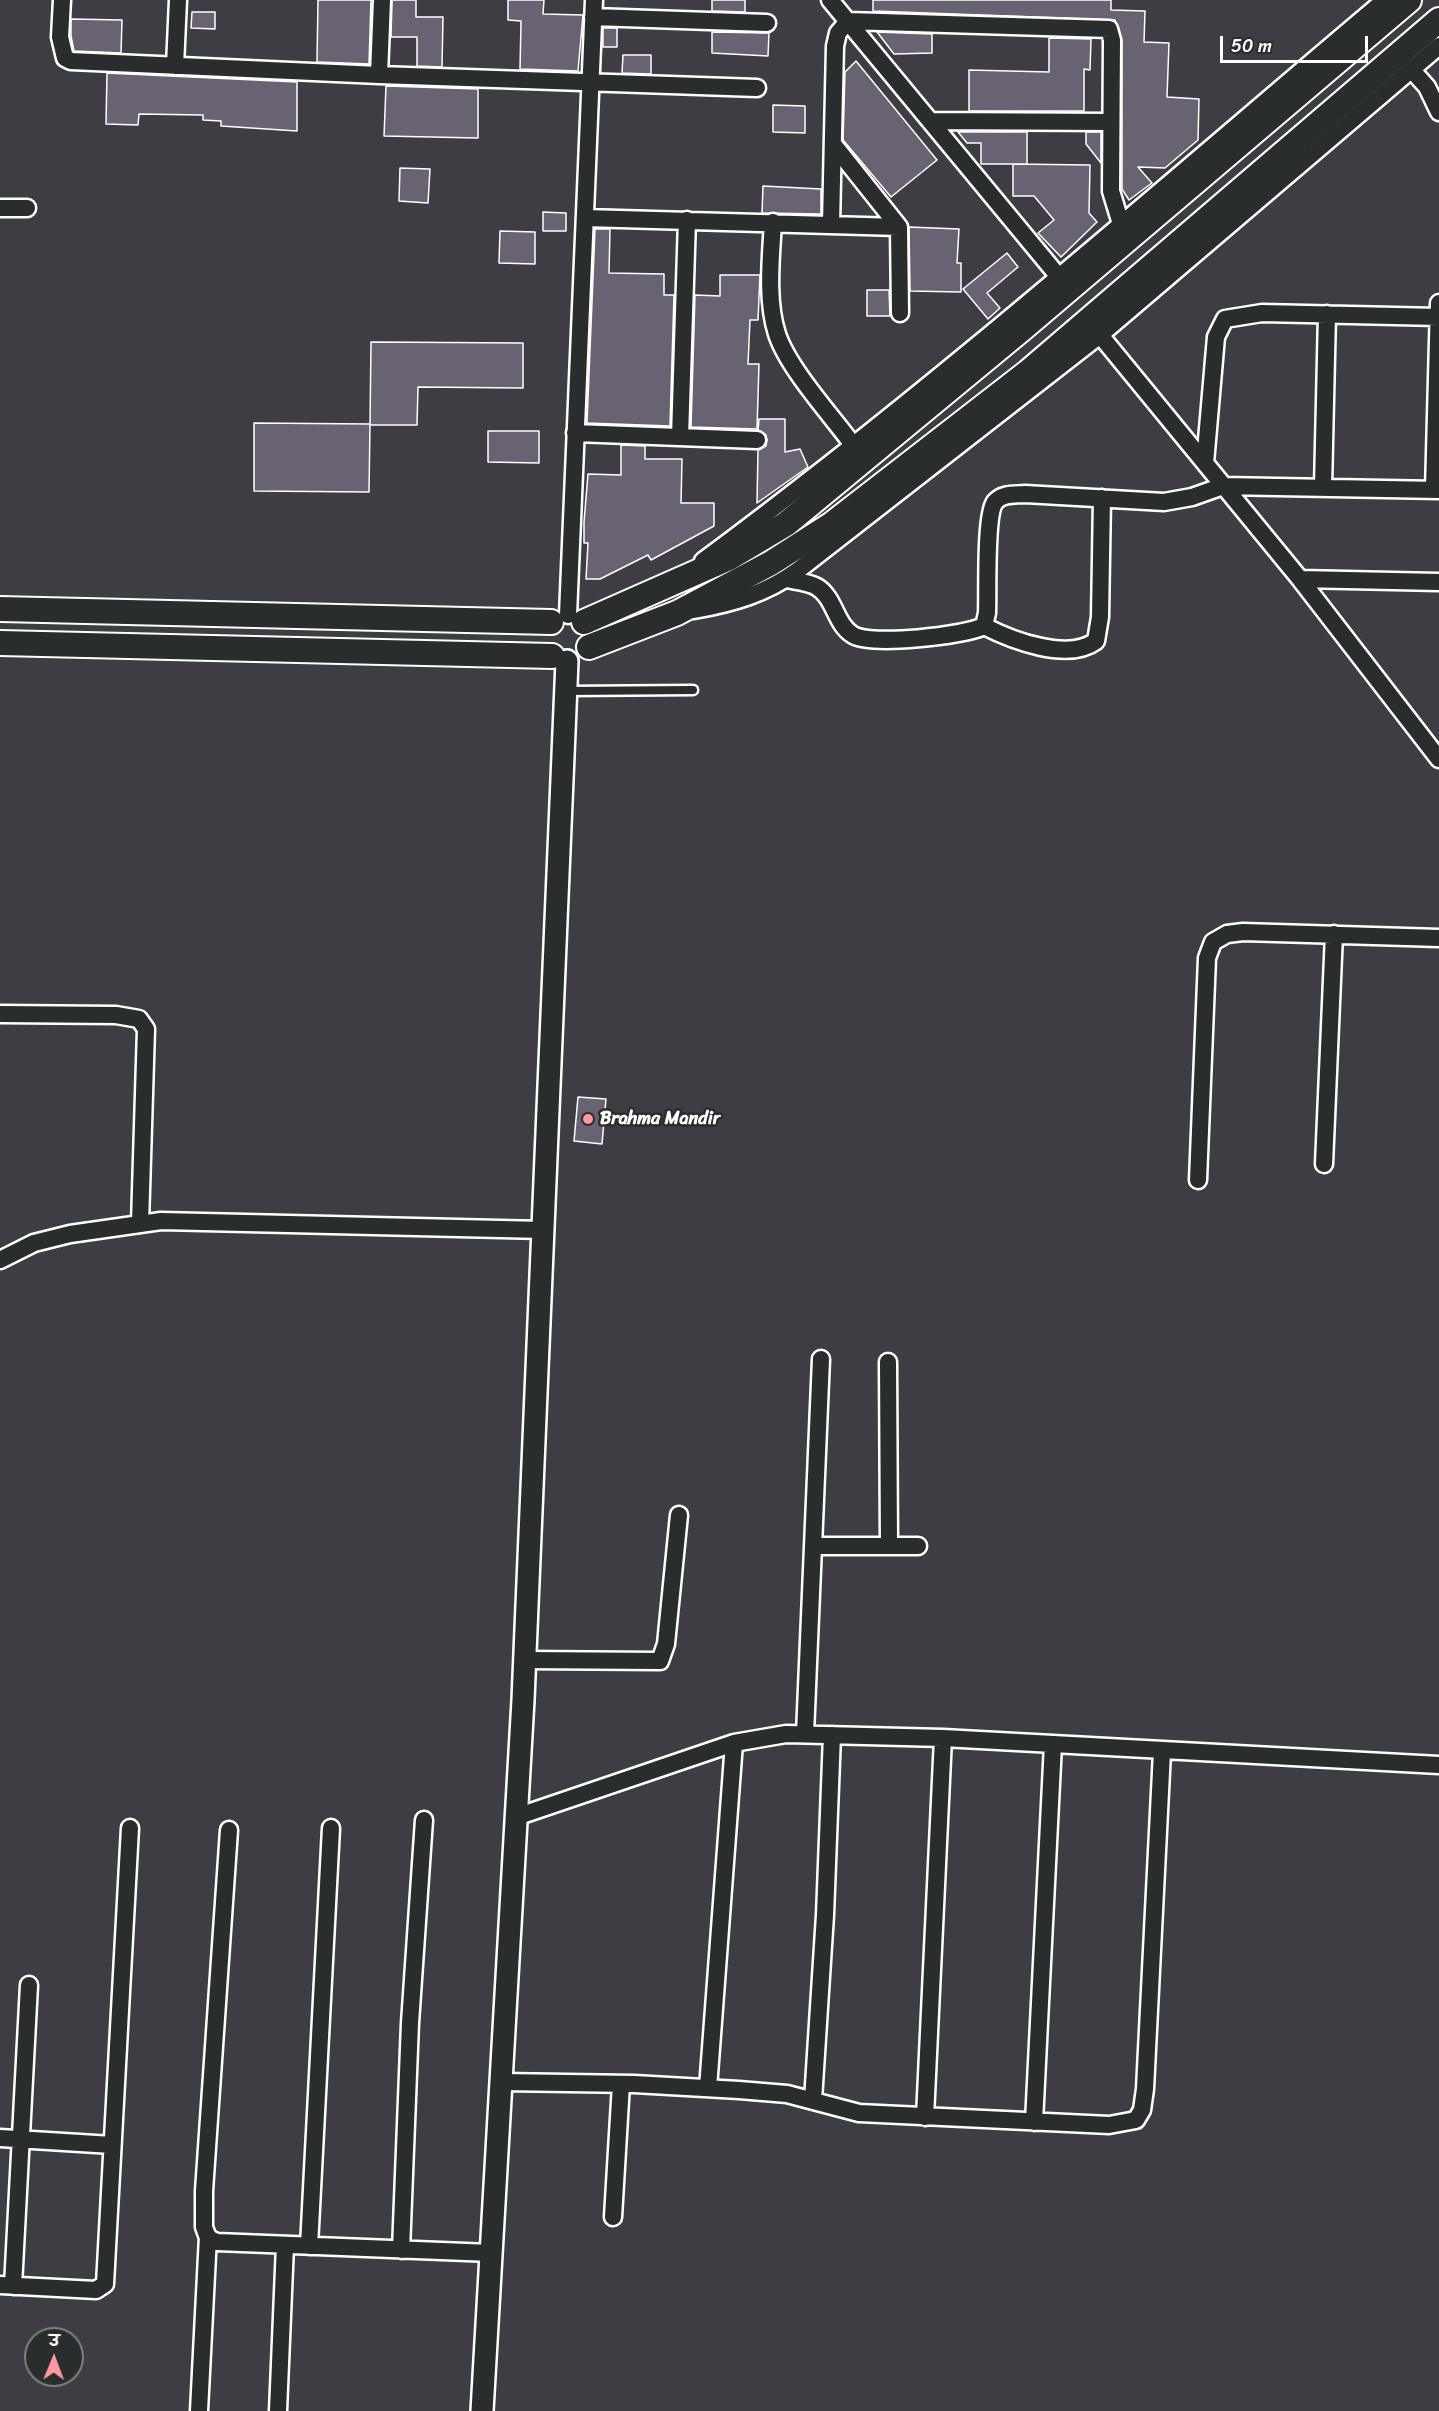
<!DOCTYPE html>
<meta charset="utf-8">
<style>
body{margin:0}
#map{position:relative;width:1439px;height:2411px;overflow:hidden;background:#3d3d43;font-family:Sriracha,"Playpen Sans Deva",sans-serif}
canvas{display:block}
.north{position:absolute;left:24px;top:2327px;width:60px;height:60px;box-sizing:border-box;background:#2a2d2e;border:2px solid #7f8182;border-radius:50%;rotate:1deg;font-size:16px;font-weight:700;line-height:24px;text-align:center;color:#fff}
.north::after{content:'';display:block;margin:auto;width:21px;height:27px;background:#ff9aa2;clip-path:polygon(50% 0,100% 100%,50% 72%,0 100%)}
.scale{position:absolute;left:1220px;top:36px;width:148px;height:27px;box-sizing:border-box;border:3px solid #fff;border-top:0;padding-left:8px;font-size:18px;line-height:21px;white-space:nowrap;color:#fff;-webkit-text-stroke:4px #2a2d2e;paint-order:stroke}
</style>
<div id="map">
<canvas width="1439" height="2411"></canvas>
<div class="north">उ</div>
<div class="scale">50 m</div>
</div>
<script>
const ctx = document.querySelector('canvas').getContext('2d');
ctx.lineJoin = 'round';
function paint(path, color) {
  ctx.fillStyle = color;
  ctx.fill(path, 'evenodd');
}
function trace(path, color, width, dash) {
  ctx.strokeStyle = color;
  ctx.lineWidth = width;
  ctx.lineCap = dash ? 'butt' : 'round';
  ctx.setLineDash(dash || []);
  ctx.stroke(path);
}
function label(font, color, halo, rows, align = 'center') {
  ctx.font = font + ' Sriracha,sans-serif';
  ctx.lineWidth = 5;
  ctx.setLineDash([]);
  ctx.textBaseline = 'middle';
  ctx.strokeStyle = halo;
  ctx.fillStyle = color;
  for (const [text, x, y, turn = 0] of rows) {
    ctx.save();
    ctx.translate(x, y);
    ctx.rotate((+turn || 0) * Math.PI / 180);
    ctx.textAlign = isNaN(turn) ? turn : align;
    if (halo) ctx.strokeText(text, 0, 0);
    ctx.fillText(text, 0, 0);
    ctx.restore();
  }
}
const building = new Path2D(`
 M 318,0 L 371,0 L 369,64 L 317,62 Z
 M 392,0 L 416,0 L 416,17 L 443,17 L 442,67 L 417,66 L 417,37 L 391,37 Z
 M 508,0 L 544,0 L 543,14 L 583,15 L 578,71 L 520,69 L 521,21 L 508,20 Z
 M 712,0 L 745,0 L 745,12 L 712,11 Z
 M 873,0 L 1111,0 L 1111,10 L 1145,11 L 1144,42 L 1169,43 L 1167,97 L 1199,99 L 1198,140 L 1165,168 L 1138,167 L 1152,183 L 1129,200 L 1122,189 L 1122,40 L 1115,20 L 873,11 Z
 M 192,12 L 215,12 L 215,29 L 191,28 Z
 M 71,19 L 122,20 L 121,53 L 74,51 L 71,36 Z
 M 603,28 L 617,28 L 617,47 L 603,47 Z
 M 712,32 L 769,33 L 768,56 L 712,53 Z
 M 877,32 L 932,34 L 932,53 L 894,54 Z
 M 1049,38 L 1091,39 L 1090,70 L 1084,69 L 1084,111 L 969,111 L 969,70 L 1049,72 Z
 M 623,55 L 651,55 L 651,74 L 622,73 Z
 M 856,61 L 937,160 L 891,197 L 843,140 L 845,72 Z
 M 107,73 L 297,82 L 297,131 L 221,126 L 221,121 L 203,120 L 203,115 L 139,114 L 138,125 L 106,124 Z
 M 386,86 L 478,89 L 478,138 L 384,136 Z
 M 773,105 L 805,106 L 805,133 L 773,132 Z
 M 958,132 L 1027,132 L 1027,164 L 981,164 L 981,143 L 967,143 Z
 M 1086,132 L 1101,132 L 1101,163 L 1086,144 Z
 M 1013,164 L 1090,165 L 1089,213 L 1097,222 L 1061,257 L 1038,233 L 1054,220 L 1034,196 L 1013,196 Z
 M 400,168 L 430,169 L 428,203 L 399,201 Z
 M 763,186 L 821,189 L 821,214 L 762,213 Z
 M 543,212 L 566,213 L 566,231 L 543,231 Z
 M 909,227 L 959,229 L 957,263 L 961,263 L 961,292 L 910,291 Z
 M 595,229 L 610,229 L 609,273 L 664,274 L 664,295 L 674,295 L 670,426 L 587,423 Z
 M 500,231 L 535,232 L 535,264 L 499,263 Z
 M 1007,253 L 1018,267 L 987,293 L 1000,308 L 988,319 L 963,289 Z
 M 720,275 L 760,275 L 758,320 L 750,320 L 748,364 L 759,364 L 757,429 L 691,427 L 695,295 L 720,296 Z
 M 867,290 L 889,290 L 890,316 L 867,316 Z
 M 371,342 L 523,343 L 523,388 L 418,387 L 417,425 L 370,425 Z
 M 759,419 L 785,419 L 785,452 L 800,449 L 808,467 L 757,503 L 758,450 L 766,446 L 767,440 L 766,435 L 758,430 Z
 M 254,423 L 370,424 L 369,492 L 254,491 Z
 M 488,431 L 539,431 L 539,463 L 488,462 Z
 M 621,445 L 645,446 L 645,459 L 682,459 L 681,503 L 714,503 L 714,526 L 651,560 L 648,555 L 600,579 L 586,579 L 588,543 L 584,543 L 584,522 L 588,474 L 621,475 Z
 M 578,1097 L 606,1099 L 602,1144 L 574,1141 Z`);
const service = new Path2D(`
 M 566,691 L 693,690`);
const minor = new Path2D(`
 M 62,0 L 60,37 L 65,58 L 71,61 L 379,75 L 757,88
 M 830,0 L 1059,277
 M 593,17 L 767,23
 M 175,66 L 178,0
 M 1411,69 L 1427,87 L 1439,112
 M 379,75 L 382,0
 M 930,121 L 1111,122
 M 833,144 L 899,227 L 900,313
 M 0,208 L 27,208
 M 585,218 L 899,227
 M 773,222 C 771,257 766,300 777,334 C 788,368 831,415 853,445
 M 831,224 L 835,46 L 838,33 L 848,21 L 1109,29 L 1112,40 L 1111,191 L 1121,224
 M 1100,335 L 1300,579 L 1439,759
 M 575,433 L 757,440
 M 680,437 L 687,220
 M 1205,463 L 1216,337 L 1225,319 L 1262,313 L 1439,317
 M 1323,487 L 1327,314
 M 1434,490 L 1439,303
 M 703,561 C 939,386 1160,190 1385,0
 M 786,579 C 796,581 809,582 817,587 C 835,598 835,624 853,635 C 871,646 964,636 984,626 L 987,613 C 988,593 985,515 995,502 C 1002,493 1015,495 1025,494 L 1164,502 L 1192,497 L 1223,486 L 1439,490
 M 1300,579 L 1439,582
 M 694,610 C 733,603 765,594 797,571 L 1100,335 L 1439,46
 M 568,615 L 594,0
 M 984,626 C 1011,640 1068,662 1096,641 L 1100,617 L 1102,498
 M 0,1014 L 116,1015 L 139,1019 L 146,1029 L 140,1223
 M 1324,1164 L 1334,934
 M 1198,1180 L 1207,958 L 1213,942 L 1227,934 L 1243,932 L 1439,938
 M 0,1260 L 34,1243 L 70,1234 L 161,1221 L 543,1230
 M 888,1362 L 889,1546
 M 815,1546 L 918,1546
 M 524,1660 L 660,1661 L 666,1644 L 679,1515
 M 805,1734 L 821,1359
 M 516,1817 L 734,1743 L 786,1734 L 943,1738 L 1439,1765
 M 229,1830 L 204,2191 L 204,2227 L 208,2238 L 217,2242 L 491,2253
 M 501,2082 L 634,2084 L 739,2090 L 787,2094 L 859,2113 L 1109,2125 L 1136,2120 L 1142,2110 L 1145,2089 L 1162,1752
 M 708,2088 L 734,1743
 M 813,2100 L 825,1915 L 832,1735
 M 925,2117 L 943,1738
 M 1034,2122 L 1053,1744
 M 0,2138 L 112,2145
 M 613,2217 L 621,2084
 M 309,2246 L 331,1828
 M 401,2250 L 410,2023 L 424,1820
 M 0,2285 L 96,2290 L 105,2284 L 130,1828
 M 13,2286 L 29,1985
 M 199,2411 L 208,2236
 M 278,2411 L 285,2245`);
const tertiary = new Path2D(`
 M 482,2411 L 523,1700 L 567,661`);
const secondary = new Path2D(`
 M 0,609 L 551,622
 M 584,622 L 729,558 L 786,524 L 1022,329 L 1409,0
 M 0,643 L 552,656
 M 589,647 L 677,613 L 771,563 L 832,524 L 1028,372 L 1439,20`);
const markers = [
 [588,1119,6,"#ff9aa2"]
];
const poiNames = [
 ["Brahma Mandir",600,1119]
];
paint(building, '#686273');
trace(building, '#fff', 1.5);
trace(service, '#fff', 13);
trace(minor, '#fff', 21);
trace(tertiary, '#fff', 26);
trace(secondary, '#fff', 28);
trace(service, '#2a2d2e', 8);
trace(minor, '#2a2d2e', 16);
trace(tertiary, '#2a2d2e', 21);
trace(secondary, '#2a2d2e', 24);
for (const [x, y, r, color] of markers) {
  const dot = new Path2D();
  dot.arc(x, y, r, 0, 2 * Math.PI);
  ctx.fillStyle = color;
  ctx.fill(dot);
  trace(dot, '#2a2d2e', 2);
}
label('bold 18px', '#fff', '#2a2d2e', poiNames, 'left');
</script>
